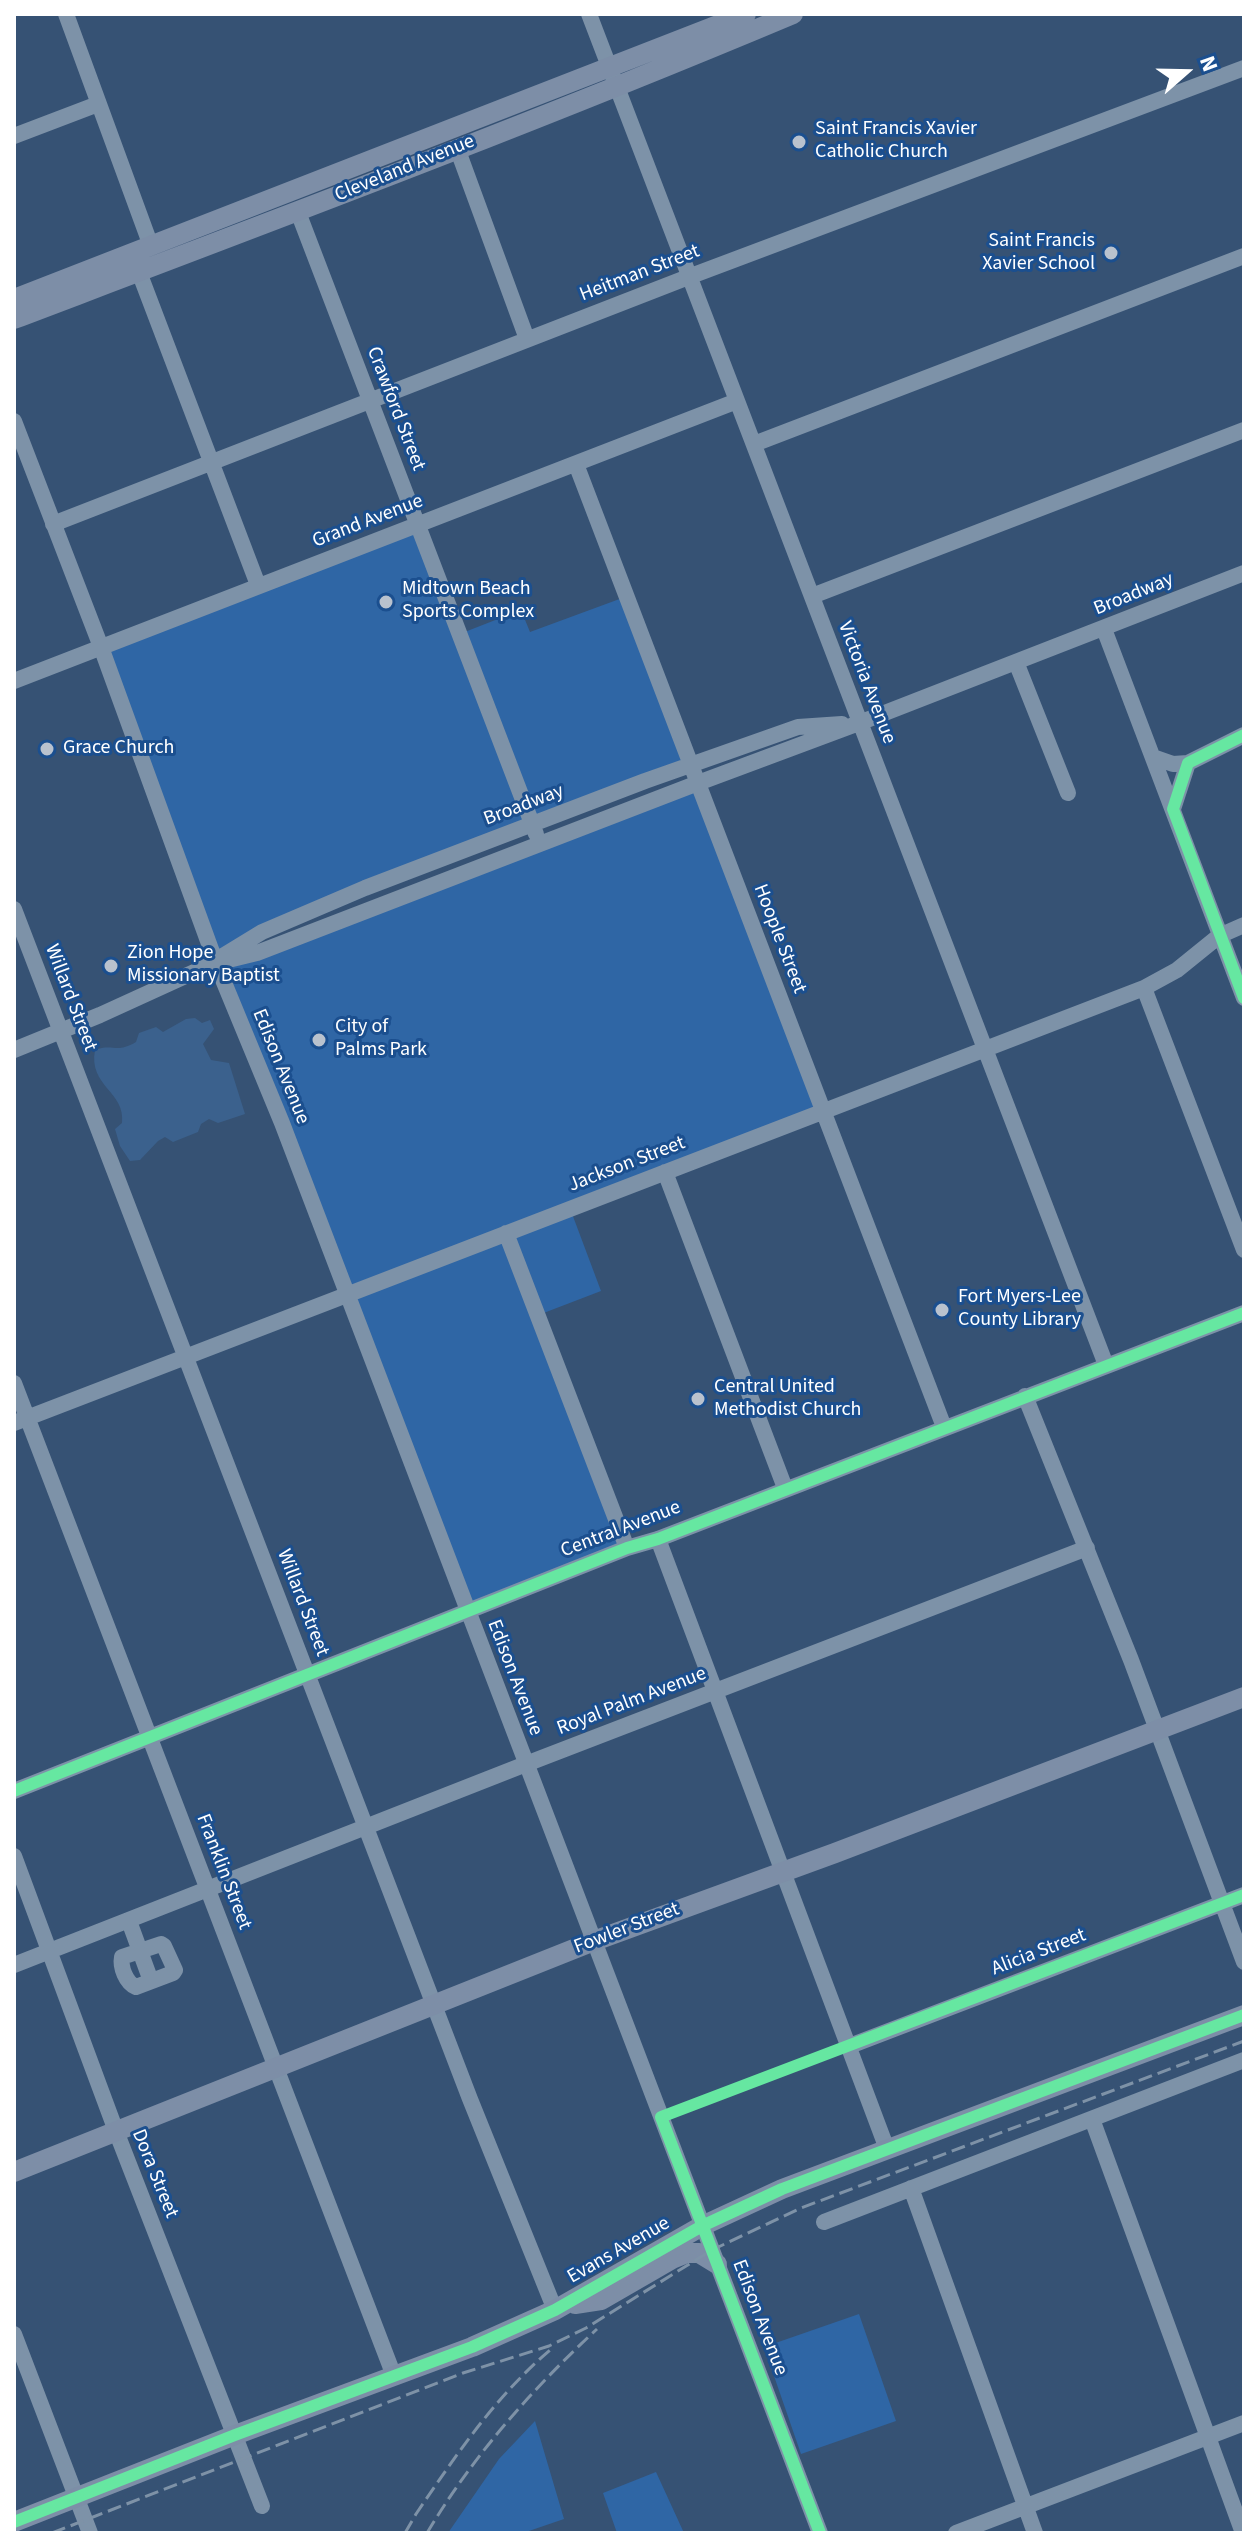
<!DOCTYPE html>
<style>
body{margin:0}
#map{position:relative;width:1258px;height:2547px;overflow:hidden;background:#365274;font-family:"Source Sans 3",sans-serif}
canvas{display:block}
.frame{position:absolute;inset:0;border:16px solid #fff;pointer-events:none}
.north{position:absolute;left:1146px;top:32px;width:80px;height:80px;-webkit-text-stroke:6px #1b4f8f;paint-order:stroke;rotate:70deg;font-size:22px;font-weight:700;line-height:32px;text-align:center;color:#fff}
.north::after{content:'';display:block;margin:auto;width:28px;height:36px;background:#fff;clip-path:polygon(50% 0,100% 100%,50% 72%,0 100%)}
</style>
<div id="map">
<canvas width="1258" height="2547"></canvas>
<div class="frame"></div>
<div class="north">N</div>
</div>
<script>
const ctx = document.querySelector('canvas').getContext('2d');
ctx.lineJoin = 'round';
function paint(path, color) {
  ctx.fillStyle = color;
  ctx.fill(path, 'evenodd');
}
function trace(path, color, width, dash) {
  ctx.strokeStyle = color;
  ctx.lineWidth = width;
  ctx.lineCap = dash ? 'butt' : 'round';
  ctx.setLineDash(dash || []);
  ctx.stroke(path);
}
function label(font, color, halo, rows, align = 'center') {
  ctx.font = font + ' "Source Sans 3",sans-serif';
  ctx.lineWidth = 6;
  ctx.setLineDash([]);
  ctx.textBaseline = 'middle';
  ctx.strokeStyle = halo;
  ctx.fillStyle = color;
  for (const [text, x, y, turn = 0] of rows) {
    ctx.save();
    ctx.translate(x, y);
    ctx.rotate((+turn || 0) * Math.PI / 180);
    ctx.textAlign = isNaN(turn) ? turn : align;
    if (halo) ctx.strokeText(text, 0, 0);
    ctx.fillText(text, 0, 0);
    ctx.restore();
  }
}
const green = new Path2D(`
 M 415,527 L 457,635 L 521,610 L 530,632 L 625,597 L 687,762 L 217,958 L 105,648 Z
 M 696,786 L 819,1109 L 348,1291 L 220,964 Z
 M 571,1211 L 601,1291 L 541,1314 L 511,1234 Z
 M 505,1236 L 624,1546 L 469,1609 L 350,1296 Z
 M 859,2314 L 896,2421 L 801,2454 L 764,2347 Z
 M 535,2421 L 564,2519 L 523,2533 L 448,2533 L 499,2459 Z
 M 656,2472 L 684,2533 L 617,2533 L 603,2493 Z`);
const water = new Path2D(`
 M 195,1018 L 202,1023 L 210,1020 L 214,1029 L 203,1044 L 211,1060 L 229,1063 L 245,1114 L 218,1123 L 209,1119 L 201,1124 L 198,1132 L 173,1142 L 165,1137 L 158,1141 L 140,1160 L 130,1161 L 120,1146 L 115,1129 L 122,1123 C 126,1092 88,1086 95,1050 C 113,1043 116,1054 136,1042 L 139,1033 L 156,1027 L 163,1032 L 186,1019 Z`);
const minor = new Path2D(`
 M 66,14 L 151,246
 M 589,14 L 1106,1365
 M 14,136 L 98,104
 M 457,148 L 527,339
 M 298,212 L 536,834
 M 139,272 L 258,585
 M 14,421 L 101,647 L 216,963 L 282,1123 L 820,2533
 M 754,444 L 1244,256
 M 576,464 L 944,1427
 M 53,524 L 691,276 L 1244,68
 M 812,596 L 1244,430
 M 1104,629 L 1244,998
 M 1016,662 L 1068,793
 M 14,681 L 737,401
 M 1153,757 L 1173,764 L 1188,763 L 1244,735
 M 1173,809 L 1188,763
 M 14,909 L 470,2099 L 555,2310
 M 216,963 L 257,953 L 698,783 L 859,723 L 1244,573
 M 1144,988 L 1244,1250
 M 14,1050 L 100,1015 L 203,968 L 262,932 L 365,888 L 645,781 L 798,727 L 842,724
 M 665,1172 L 785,1488
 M 506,1233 L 627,1548
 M 14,1383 L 394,2376
 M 1025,1396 L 1131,1660 L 1244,1962
 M 14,1423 L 1144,988 L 1177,970 L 1219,936 L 1244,925
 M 658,1539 L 887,2149
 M 14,1791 L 627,1548 L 658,1539 L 1244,1313
 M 14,1856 L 116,2131 L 262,2506
 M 129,1921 L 151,1981
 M 161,1944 L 164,1946 L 175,1970 L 173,1973 L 136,1987 C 126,1983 120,1967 122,1957 Z
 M 14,1965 L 526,1764 L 1087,1548
 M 847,2047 L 1244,1895
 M 1092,2119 L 1243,2533
 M 911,2188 L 1035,2533
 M 824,2222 L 1244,2060
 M 14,2334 L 90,2533
 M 956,2533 L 1244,2423`);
const major = new Path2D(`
 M 14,299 L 746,14
 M 14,319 C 275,220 536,122 793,14
 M 14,2172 L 594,1941 L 835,1853 L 1244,1697
 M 575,2304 L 601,2300 L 672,2259 L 687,2253 L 699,2253 L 717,2264
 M 14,2522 L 235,2435 L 472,2347 L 555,2310 L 702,2226 L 782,2189 L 1244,2015`);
const rail = new Path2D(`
 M 52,2533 L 463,2373 L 549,2346 L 586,2328 L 712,2250 L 801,2208 L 1244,2041
 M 405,2533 L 416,2514 C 457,2454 494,2398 550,2350
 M 427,2533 C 473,2456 531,2390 597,2329`);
const cycleway = new Path2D(`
 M 1244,735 L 1188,763 L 1173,809 L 1244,998
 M 14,1791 L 627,1548 L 658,1539 L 1244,1313
 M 14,2522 L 235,2435 L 472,2347 L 555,2310 L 702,2226 L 782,2189 L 1244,2015
 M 820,2533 L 661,2117 L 1244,1895`);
const markers = [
 [799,142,8,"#b9c2ce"],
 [1111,253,8,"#b9c2ce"],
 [386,602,8,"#b9c2ce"],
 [47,749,8,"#b9c2ce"],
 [111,966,8,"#b9c2ce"],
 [319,1040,8,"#b9c2ce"],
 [942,1310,8,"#b9c2ce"],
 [698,1399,8,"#b9c2ce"]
];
const poiNames = [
 ["Saint Francis Xavier",815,130],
 ["Catholic Church",815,153],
 ["Saint Francis",1095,242,"right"],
 ["Xavier School",1095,265,"right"],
 ["Midtown Beach",402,590],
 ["Sports Complex",402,613],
 ["Grace Church",63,749],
 ["Zion Hope",127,954],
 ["Missionary Baptist",127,977],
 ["City of",335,1028],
 ["Palms Park",335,1051],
 ["Fort Myers-Lee",958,1298],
 ["County Library",958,1321],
 ["Central United",714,1388],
 ["Methodist Church",714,1411]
];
const streetNames = [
 ["Cleveland Avenue",405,169,-22],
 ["Heitman Street",640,274,-21],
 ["Crawford Street",395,409,69],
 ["Grand Avenue",368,522,-21],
 ["Broadway",1134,595,-22],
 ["Victoria Avenue",866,683,69],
 ["Broadway",524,806,-21],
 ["Hoople Street",779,939,69],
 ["Willard Street",70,998,69],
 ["Edison Avenue",280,1067,68],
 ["Jackson Street",627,1165,-21],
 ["Central Avenue",621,1530,-21],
 ["Willard Street",302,1603,69],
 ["Edison Avenue",514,1678,69],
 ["Royal Palm Avenue",632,1702,-21],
 ["Franklin Street",223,1872,69],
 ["Fowler Street",627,1929,-21],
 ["Alicia Street",1039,1953,-21],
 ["Dora Street",154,2174,68],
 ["Evans Avenue",619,2251,-30],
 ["Edison Avenue",759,2318,69]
];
paint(green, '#2f66a5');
paint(water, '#3b618d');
trace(minor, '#7d92a8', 16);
trace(major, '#7d8ea7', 20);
trace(rail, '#7e92a7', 3, [14, 6]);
trace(cycleway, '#66e7a1', 12);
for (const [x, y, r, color] of markers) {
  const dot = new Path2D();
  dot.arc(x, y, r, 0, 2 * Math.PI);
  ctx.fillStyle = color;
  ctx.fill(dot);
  trace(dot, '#1b4f8f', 3);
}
label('20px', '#fff', '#1b4f8f', poiNames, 'left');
label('20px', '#fff', '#1b4f8f', streetNames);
</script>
